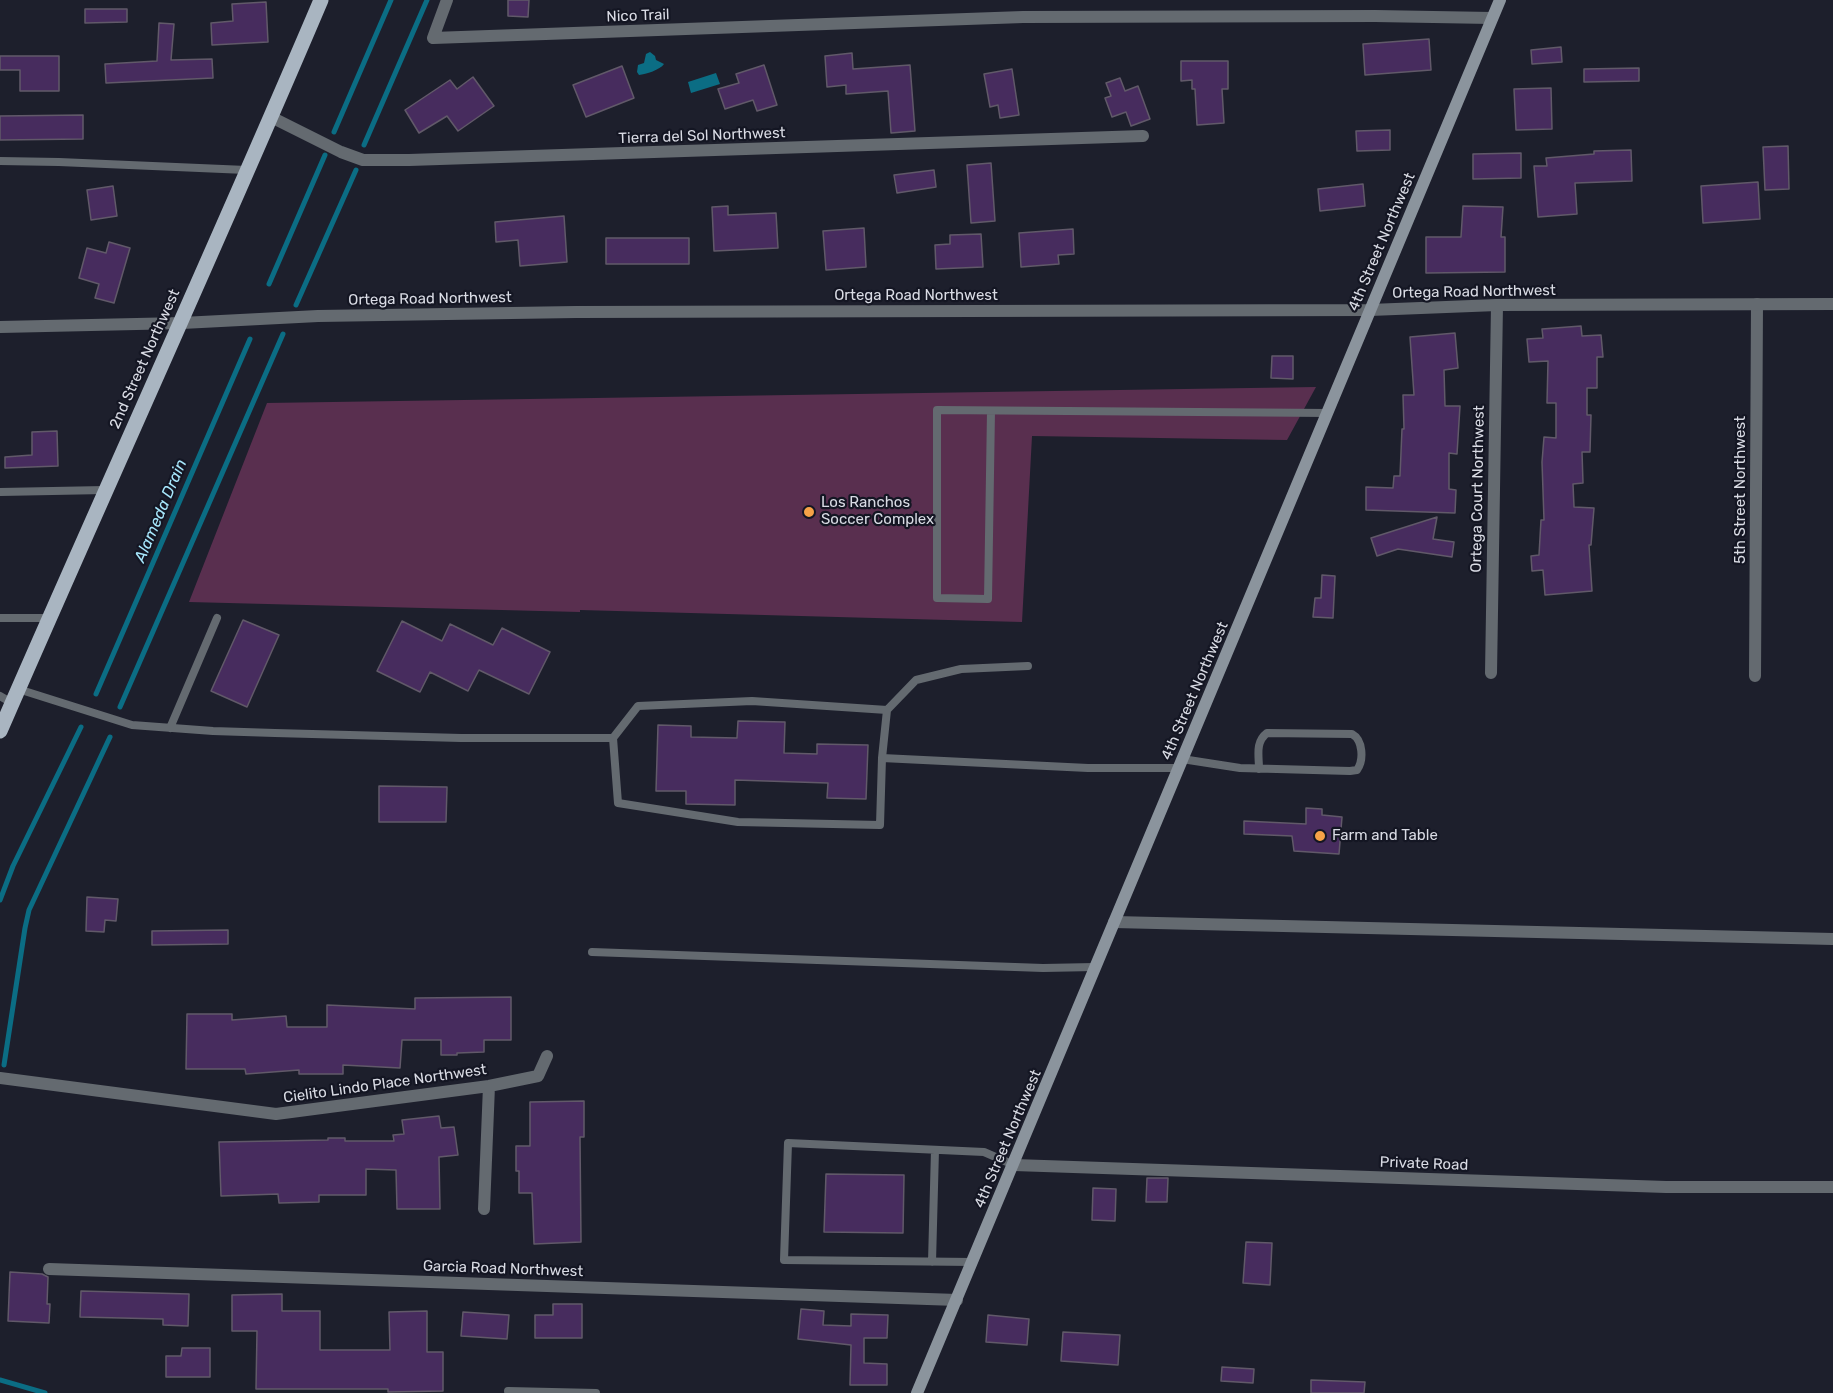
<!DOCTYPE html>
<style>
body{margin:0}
canvas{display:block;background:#1d1f2c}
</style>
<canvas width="1833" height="1393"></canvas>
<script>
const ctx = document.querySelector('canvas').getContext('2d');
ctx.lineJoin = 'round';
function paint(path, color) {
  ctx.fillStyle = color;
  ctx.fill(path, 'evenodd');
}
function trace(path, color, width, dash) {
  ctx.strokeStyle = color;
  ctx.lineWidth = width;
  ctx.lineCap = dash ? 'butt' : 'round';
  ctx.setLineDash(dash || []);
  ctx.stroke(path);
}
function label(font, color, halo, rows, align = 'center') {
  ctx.font = font + ' Rubik,sans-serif';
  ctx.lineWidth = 4.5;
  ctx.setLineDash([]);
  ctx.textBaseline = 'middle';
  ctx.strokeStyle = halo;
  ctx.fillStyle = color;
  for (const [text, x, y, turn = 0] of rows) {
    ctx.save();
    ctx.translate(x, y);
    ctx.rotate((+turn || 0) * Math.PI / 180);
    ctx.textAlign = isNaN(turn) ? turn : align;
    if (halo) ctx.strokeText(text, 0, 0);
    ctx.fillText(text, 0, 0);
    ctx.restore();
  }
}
const green = new Path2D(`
 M 1316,387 L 1287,440 L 1032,436 L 1022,622 L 580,610 L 580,612 L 189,602 L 267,403 Z`);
const water = new Path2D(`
 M 650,52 L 655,56 L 656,60 L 664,64 C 660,70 646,74 639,75 L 637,72 L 638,65 L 644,63 L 646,54 Z
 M 716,73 L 720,84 L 691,93 L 688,82 Z`);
const stream = new Path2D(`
 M 334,132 L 391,0
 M 364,145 L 427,0
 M 269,284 L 325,155
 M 296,305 L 356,170
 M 96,694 L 250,339
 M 120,707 L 283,334
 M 0,900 L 13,866 L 81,727
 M 4,1065 L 25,928 L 29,910 L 110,737
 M 0,1380 L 45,1393`);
const building = new Path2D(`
 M 508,0 L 529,0 L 528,17 L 508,16 Z
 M 266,2 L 268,42 L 212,45 L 211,23 L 233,21 L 232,4 Z
 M 85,9 L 127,9 L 127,22 L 85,23 Z
 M 159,23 L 174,24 L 171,60 L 212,59 L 213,78 L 106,83 L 105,64 L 157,61 Z
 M 1429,39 L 1431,70 L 1365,75 L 1363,44 Z
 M 1561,47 L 1562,62 L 1532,64 L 1531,50 Z
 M 852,53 L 853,69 L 910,65 L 915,131 L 891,133 L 888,91 L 846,94 L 846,85 L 827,87 L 825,56 Z
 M 0,56 L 59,56 L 59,91 L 20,91 L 20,70 L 0,70 Z
 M 1181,61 L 1228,61 L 1228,89 L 1222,89 L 1224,123 L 1197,125 L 1195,89 L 1192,89 L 1192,80 L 1181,81 Z
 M 764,65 L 777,105 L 757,111 L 753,100 L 725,109 L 718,89 L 739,83 L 736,74 Z
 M 622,66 L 634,98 L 586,117 L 573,85 Z
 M 1639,68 L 1639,81 L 1584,82 L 1584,69 Z
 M 1012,69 L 1019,115 L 1000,118 L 998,105 L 990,107 L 984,74 Z
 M 473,77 L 494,106 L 458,131 L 447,116 L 419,133 L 405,110 L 450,80 L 457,89 Z
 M 1120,78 L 1125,91 L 1138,86 L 1150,119 L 1131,126 L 1126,112 L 1112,117 L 1105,98 L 1111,96 L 1106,83 Z
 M 1551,88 L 1552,129 L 1516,130 L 1514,89 Z
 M 83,115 L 83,139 L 0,140 L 0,116 Z
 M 1390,130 L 1390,150 L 1357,151 L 1356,131 Z
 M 1788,146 L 1789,189 L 1765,190 L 1763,147 Z
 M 1631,150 L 1632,181 L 1575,183 L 1577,214 L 1538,217 L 1534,166 L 1547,166 L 1546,158 L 1594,154 L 1594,151 Z
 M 1521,153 L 1521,178 L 1473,179 L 1473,154 Z
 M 991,163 L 995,221 L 971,223 L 967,165 Z
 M 934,170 L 936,187 L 897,193 L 894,175 Z
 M 1758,182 L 1760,219 L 1703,223 L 1701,186 Z
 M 1363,184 L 1365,206 L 1320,211 L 1318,189 Z
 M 113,186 L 117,216 L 91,220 L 87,190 Z
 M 728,206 L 728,215 L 776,213 L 778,248 L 714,251 L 712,207 Z
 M 1463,206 L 1503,207 L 1501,237 L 1505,237 L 1505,272 L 1426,273 L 1426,237 L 1461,237 Z
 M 564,216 L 567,262 L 520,266 L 518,240 L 496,242 L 495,222 Z
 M 864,228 L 866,267 L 826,270 L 823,231 Z
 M 1073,229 L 1074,254 L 1058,255 L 1059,264 L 1021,267 L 1019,233 Z
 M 981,234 L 983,267 L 936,269 L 935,245 L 950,244 L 950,235 Z
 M 606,238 L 689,238 L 689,264 L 606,264 Z
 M 109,242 L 130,248 L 114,303 L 95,298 L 99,284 L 79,278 L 87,248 L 106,253 Z
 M 1581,326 L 1582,336 L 1601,335 L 1603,357 L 1597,357 L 1597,388 L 1587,388 L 1587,415 L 1591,415 L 1590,452 L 1582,452 L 1583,483 L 1573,484 L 1574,507 L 1594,508 L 1591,545 L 1589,545 L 1592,591 L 1545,595 L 1543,570 L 1532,571 L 1531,556 L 1539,555 L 1541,520 L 1544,520 L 1542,462 L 1544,437 L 1556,438 L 1556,403 L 1547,403 L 1548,361 L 1529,362 L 1527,339 L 1543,338 L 1542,329 Z
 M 1455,333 L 1458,368 L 1444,370 L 1445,406 L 1460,406 L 1457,454 L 1449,453 L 1449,489 L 1456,490 L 1455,513 L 1366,510 L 1366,487 L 1393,488 L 1394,476 L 1400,476 L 1402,429 L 1404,429 L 1403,395 L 1414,395 L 1410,337 Z
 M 1272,356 L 1293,356 L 1293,379 L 1271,378 Z
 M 57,431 L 58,466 L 5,468 L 5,457 L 32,455 L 32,432 Z
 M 1437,517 L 1433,539 L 1454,542 L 1452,557 L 1398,549 L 1377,556 L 1371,538 Z
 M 1322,575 L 1335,576 L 1333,618 L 1313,617 L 1315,598 L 1321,598 Z
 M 243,620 L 279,635 L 247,707 L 211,691 Z
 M 402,621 L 442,641 L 450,624 L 493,645 L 502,628 L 550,652 L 529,694 L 479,670 L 468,691 L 430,672 L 420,692 L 377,671 Z
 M 738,721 L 785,722 L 784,753 L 817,754 L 817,744 L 868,745 L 866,799 L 827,798 L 828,783 L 735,780 L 735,805 L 686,804 L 686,791 L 656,791 L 658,725 L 691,726 L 691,737 L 737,738 Z
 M 379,786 L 447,787 L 446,822 L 379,822 Z
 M 1306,808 L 1322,809 L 1322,815 L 1342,817 L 1339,854 L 1294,851 L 1292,836 L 1244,834 L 1244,821 L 1306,824 Z
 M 87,897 L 118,899 L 116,921 L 105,920 L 104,932 L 86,931 Z
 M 228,930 L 228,944 L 152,945 L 152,931 Z
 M 511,997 L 511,1040 L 484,1040 L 484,1052 L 457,1053 L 457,1055 L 441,1055 L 441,1040 L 402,1040 L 400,1068 L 343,1065 L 343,1074 L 299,1074 L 299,1070 L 246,1074 L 245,1069 L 186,1069 L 187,1014 L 232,1014 L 232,1020 L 286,1016 L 287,1027 L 327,1027 L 327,1005 L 415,1009 L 415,998 Z
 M 584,1101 L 584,1137 L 580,1137 L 581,1242 L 534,1244 L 532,1193 L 519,1193 L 519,1171 L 516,1171 L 516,1146 L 530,1146 L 530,1102 Z
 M 439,1116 L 441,1128 L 454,1127 L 458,1155 L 439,1157 L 440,1209 L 397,1209 L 396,1170 L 366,1169 L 366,1195 L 319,1195 L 319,1202 L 279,1203 L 278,1194 L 221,1196 L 219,1142 L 328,1140 L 328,1138 L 345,1138 L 345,1141 L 394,1141 L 393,1135 L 404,1134 L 402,1120 Z
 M 826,1174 L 904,1175 L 903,1233 L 824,1232 Z
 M 1147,1178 L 1168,1178 L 1167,1202 L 1146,1202 Z
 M 1093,1188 L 1116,1189 L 1115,1221 L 1092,1220 Z
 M 1246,1242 L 1272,1243 L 1270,1285 L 1243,1283 Z
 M 10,1272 L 42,1274 L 48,1277 L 47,1304 L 50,1304 L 49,1323 L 8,1321 Z
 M 81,1291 L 189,1294 L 188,1326 L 163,1325 L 163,1319 L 80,1317 Z
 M 282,1294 L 282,1311 L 320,1311 L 320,1350 L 390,1350 L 389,1312 L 427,1311 L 427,1352 L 443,1352 L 443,1391 L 388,1392 L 388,1389 L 256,1389 L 257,1331 L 232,1331 L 232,1295 Z
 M 553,1304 L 582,1304 L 582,1338 L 535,1338 L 535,1315 L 553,1315 Z
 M 801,1309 L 824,1311 L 823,1325 L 851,1326 L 851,1314 L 888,1315 L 887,1338 L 864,1338 L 864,1363 L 887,1364 L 887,1385 L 850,1385 L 851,1345 L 798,1339 Z
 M 463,1312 L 509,1315 L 507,1339 L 461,1336 Z
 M 988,1315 L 1029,1319 L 1027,1345 L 986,1342 Z
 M 1063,1332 L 1120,1335 L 1118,1365 L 1061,1361 Z
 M 182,1348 L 210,1348 L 210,1377 L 166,1377 L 166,1356 L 181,1356 Z
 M 1222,1367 L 1254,1369 L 1253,1383 L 1221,1381 Z
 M 1311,1380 L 1365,1382 L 1364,1393 L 1311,1393 Z`);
const service = new Path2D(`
 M 0,161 L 59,162 L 246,170
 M 991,411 L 988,599 L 937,598 L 937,410 L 1328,413
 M 0,492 L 105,490
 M 0,618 L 49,618
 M 18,689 L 132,725 L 213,731 L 275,733 L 461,738 L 613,738 L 618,803 L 738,822 L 880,825 L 882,758 L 887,710 L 752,701 L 638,706 L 613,738
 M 0,696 L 12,703
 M 887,710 L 916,680 L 961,669 L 1028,666
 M 170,728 L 217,618
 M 882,758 L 1088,768 L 1179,768
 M 1182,759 L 1240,768 L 1350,771 L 1357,770 C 1364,760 1363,740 1352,734 L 1267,733 C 1255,742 1259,756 1259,769
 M 592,952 L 1043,968 L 1095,967
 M 932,1262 L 935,1150
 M 973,1262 L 784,1260 L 788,1143 L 984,1152 L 1014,1165
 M 508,1391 L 596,1393`);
const minor = new Path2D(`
 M 447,0 L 433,38 L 1023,17 L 1375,16 L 1492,18
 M 271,117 L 341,152 L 363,160 L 409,160 L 1143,136
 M 1491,673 L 1497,305
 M 1755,676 L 1757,304
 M 1114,922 L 1833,939
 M 0,1078 L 276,1114 L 489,1086 L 538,1076 L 547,1056
 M 1014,1165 L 1666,1187 L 1833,1187
 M 484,1209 L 489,1086
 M 49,1269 L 957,1300`);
const tertiary = new Path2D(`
 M 0,327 L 182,323 L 318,316 L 576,312 L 1370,310 L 1497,305 L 1833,304`);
const secondary = new Path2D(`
 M 917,1393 L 1500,0`);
const primary = new Path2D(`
 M 0,731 C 106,487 217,245 321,0`);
const markers = [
 [809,512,6,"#f6a247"],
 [1320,836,6,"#f6a247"]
];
const streetNames = [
 ["Nico Trail",638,16,-2],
 ["Tierra del Sol Northwest",702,136,-2],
 ["4th Street Northwest",1382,242,-67],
 ["Ortega Road Northwest",1474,292,-1],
 ["Ortega Road Northwest",916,296],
 ["Ortega Road Northwest",430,299,-1],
 ["2nd Street Northwest",145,359,-66],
 ["Ortega Court Northwest",1478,489,-89],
 ["5th Street Northwest",1741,490,-90],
 ["4th Street Northwest",1195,691,-67],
 ["Cielito Lindo Place Northwest",385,1084,-8],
 ["4th Street Northwest",1008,1139,-67],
 ["Private Road",1424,1164,2],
 ["Garcia Road Northwest",503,1269,2]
];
const poiNames = [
 ["Los Ranchos",821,503],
 ["Soccer Complex",821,520],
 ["Farm and Table",1332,836]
];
const waterNames = [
 ["Alameda Drain",161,511,-67]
];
paint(green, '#592f4f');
paint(water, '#0b6d84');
trace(stream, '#0b6d84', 5);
paint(building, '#472c5e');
trace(building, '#615969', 1.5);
trace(service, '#646a70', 8);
trace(minor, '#646a70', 12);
trace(tertiary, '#646a70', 12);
trace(secondary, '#8b949d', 12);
trace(primary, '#a9b5c1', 15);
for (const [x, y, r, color] of markers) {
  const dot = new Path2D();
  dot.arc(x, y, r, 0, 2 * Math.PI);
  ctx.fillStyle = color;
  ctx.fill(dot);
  trace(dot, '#141623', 2);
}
label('15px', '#d9dbe4', '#141623', streetNames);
label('15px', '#d9dbe4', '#141623', poiNames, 'left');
label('italic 16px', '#a7e7fc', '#141623', waterNames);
</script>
